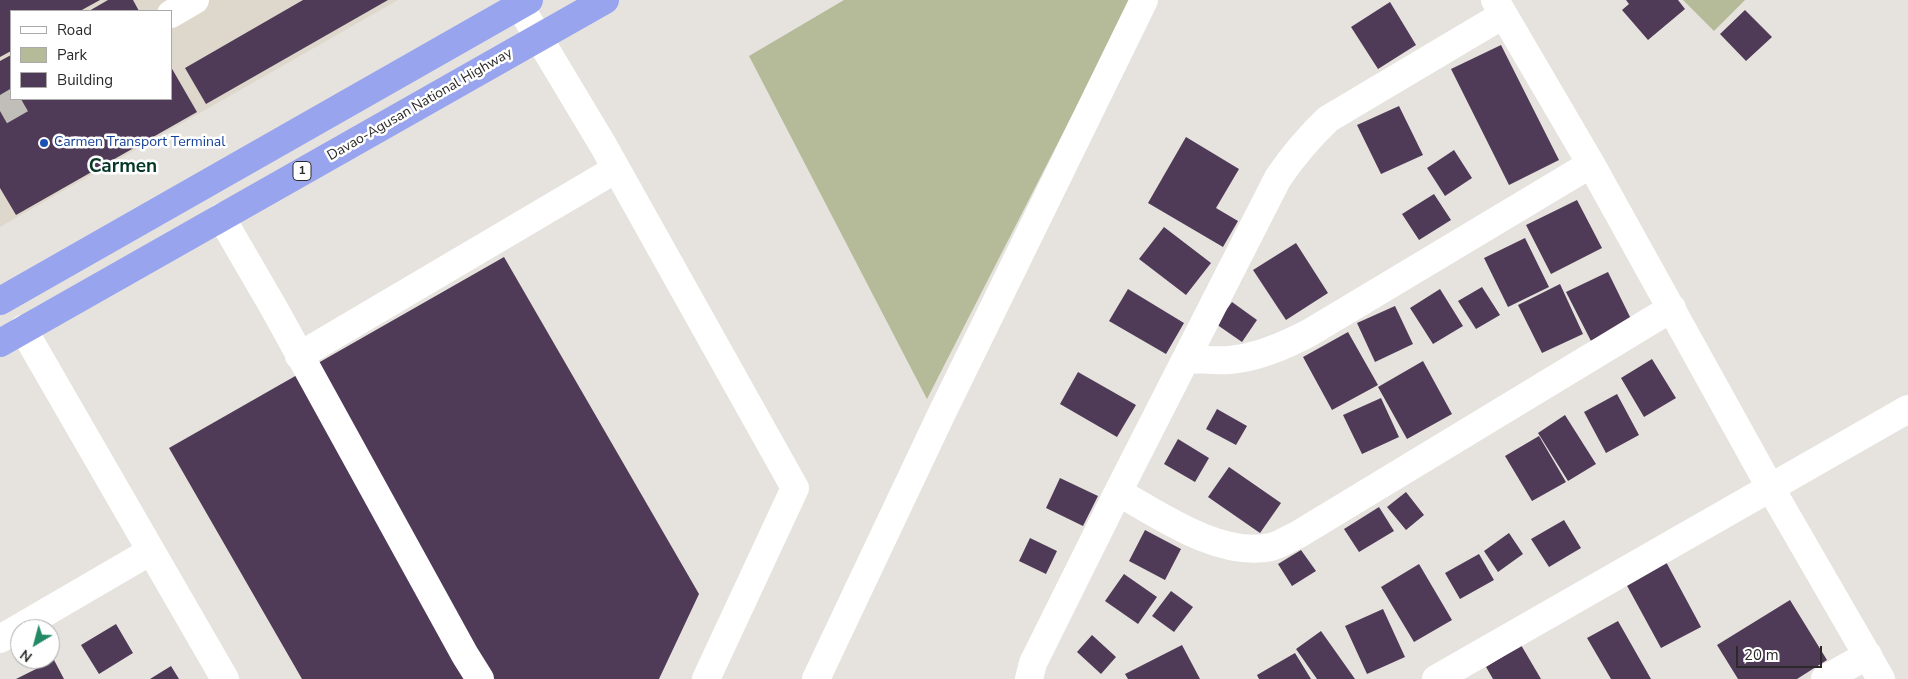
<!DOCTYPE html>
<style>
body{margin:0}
#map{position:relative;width:1908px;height:679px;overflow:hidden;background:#e6e3de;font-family:"Nunito Sans",sans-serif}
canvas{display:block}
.legend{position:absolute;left:10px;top:10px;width:162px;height:90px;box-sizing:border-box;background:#fff;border:1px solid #aaaaa9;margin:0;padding:6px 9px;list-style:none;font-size:15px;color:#2b2a28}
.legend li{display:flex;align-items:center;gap:10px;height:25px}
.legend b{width:25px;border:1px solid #aaaaa9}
.north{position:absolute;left:10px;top:619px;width:50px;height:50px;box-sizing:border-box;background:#fff;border:1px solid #aaaaa9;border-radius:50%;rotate:217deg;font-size:14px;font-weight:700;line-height:20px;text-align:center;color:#2b2a28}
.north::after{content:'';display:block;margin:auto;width:18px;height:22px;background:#228965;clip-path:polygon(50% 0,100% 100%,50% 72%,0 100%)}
.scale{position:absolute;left:1736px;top:646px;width:86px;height:22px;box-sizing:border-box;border:2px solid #2b2a28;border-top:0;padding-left:6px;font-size:15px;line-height:18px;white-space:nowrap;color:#2b2a28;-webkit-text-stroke:4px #fff;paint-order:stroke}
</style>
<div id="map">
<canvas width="1908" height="679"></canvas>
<ul class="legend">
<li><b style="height:6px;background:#fff"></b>Road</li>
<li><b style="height:14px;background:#b5ba98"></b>Park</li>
<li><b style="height:14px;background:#4f3b57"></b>Building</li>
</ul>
<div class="north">N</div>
<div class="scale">20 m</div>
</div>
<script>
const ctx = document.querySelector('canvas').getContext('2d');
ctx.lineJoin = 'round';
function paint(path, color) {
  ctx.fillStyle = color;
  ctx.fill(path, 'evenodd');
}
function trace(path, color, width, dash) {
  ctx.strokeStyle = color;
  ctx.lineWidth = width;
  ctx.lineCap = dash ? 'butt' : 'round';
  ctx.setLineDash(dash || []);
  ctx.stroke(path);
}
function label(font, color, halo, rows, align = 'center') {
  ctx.font = font + ' "Nunito Sans",sans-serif';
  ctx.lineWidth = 5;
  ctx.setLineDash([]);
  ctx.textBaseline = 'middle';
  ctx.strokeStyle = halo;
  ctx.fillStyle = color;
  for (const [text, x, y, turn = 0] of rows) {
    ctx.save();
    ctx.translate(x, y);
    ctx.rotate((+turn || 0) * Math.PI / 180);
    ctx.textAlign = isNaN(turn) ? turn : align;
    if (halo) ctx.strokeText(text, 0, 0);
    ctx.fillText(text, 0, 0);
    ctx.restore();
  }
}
const built = new Path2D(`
 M 0,0 L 398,0 L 0,227 ZM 11,11 L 171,11 L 171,99 L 11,99 Z`);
const green = new Path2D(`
 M 844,0 L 1131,0 L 927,399 L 749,56 Z
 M 1683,0 L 1745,0 L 1714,31 Z`);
const building = new Path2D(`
 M 0,0 L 100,0 L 80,11 L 11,11 L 11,51 L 0,57 Z
 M 108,0 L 133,0 L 139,11 L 89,11 Z
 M 303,0 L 388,0 L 206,104 L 185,68 Z
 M 1626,0 L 1678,0 L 1685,9 L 1648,40 L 1622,10 L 1629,4 Z
 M 1390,2 L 1416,45 L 1378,69 L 1351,27 Z
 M 1745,10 L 1772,37 L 1746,61 L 1720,34 Z
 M 1501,45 L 1559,160 L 1509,185 L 1451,69 Z
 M 11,55 L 11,99 L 171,99 L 171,67 L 197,112 L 16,215 L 0,188 L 0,61 Z
 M 1399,106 L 1423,155 L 1381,174 L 1357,125 Z
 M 1186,137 L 1239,169 L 1216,208 L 1238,221 L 1223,247 L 1148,203 Z
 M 1454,150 L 1472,178 L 1445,196 L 1427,168 Z
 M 1434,194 L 1451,220 L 1419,240 L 1402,214 Z
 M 1577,200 L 1602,248 L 1551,274 L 1526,225 Z
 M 1164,227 L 1211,263 L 1186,295 L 1139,259 Z
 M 1525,238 L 1549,287 L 1508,307 L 1484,258 Z
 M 1296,243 L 1328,293 L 1286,320 L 1253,270 Z
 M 504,257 L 699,594 L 659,679 L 302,679 L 169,448 Z
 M 1608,272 L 1632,321 L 1591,341 L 1566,292 Z
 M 1560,284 L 1583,334 L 1542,353 L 1518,305 Z
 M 1482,287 L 1500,315 L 1476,329 L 1458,301 Z
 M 1128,289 L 1184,323 L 1166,354 L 1109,321 Z
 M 1440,289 L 1463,326 L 1433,344 L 1410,308 Z
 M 1232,302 L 1257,320 L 1242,342 L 1216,324 Z
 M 1395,306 L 1413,344 L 1375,362 L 1357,323 Z
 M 1348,332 L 1378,385 L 1332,410 L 1303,357 Z
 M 1652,359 L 1676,398 L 1644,417 L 1621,378 Z
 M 1423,361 L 1452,414 L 1407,439 L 1378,387 Z
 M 1078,372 L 1136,405 L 1117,437 L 1060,404 Z
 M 1617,394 L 1639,435 L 1606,453 L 1584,412 Z
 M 1381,398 L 1399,437 L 1362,454 L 1343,415 Z
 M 1217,409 L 1247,426 L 1236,445 L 1206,429 Z
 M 1565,415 L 1596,464 L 1568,481 L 1538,433 Z
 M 1539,436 L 1566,482 L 1532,501 L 1505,456 Z
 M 1178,439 L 1209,458 L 1195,482 L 1164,464 Z
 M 1229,467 L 1281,503 L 1260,533 L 1208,497 Z
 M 1060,478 L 1098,496 L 1083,526 L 1046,508 Z
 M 1406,492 L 1424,515 L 1406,530 L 1387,507 Z
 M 1379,507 L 1394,531 L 1359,552 L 1344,529 Z
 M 1564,520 L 1581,548 L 1549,567 L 1531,539 Z
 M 1145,530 L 1181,549 L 1165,580 L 1129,561 Z
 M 1509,533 L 1523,554 L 1498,572 L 1484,551 Z
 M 1030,538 L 1057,551 L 1046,574 L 1019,561 Z
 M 1301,550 L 1316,571 L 1292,586 L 1278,564 Z
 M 1479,554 L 1494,580 L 1460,599 L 1445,573 Z
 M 1665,560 L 1701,627 L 1661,648 L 1625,582 Z
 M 1419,564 L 1452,620 L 1414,642 L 1381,587 Z
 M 1124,574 L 1157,597 L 1138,624 L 1105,601 Z
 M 1171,591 L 1193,607 L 1174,632 L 1152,616 Z
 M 1790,600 L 1827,660 L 1797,679 L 1738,679 L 1717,645 Z
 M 1383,609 L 1405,657 L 1367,674 L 1345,626 Z
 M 1618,621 L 1651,679 L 1611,679 L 1587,638 Z
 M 116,624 L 133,653 L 99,674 L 81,645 Z
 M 1321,631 L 1355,679 L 1317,679 L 1296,649 Z
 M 1092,635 L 1116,657 L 1101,674 L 1077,652 Z
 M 1182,645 L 1200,679 L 1128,679 L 1125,674 Z
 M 1521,645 L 1541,679 L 1493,679 L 1486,667 Z
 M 1295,653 L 1311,679 L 1259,679 L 1257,675 Z
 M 54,660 L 64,679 L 16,679 Z
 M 171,666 L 179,679 L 150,679 Z`);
const minorTunnel = new Path2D(`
 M 0,111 L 21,99`);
const minor = new Path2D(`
 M 516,0 L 603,145 L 795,488 L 706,679
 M 1495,0 L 1591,164 L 1770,487 L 1881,679
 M 171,14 L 195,0
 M 221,217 L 275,310 L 465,655 L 480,679
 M 23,329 L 225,679
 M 299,356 L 616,169
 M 1186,359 C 1200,359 1215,361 1229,360 C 1257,358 1284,346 1309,333 L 1591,164
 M 1118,492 C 1161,516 1220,558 1271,547 C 1280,545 1290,538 1299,534 L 1672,308
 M 0,639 L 151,551
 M 816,679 L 941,415 L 1144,0
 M 1029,679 L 1033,663 L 1118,492 L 1278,178 C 1293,156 1309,137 1328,119 L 1503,15
 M 1436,679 L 1908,409
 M 1825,679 L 1868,655`);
const highway = new Path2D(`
 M 0,301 L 529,0
 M 0,343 L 605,0`);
const markers = [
 [44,143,5,"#1a4fb4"]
];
const shields = [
 [302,171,18]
];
const shieldNames = [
 ["1",302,171]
];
const streetNames = [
 ["Davao-Agusan National Highway",420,105,-30]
];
const transitNames = [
 ["Carmen Transport Terminal",54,143]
];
const districtNames = [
 ["Carmen",123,167]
];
paint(built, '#ded7cb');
paint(green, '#b5ba98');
paint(building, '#4f3b57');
trace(minorTunnel, '#c1beba', 28, [28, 14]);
trace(minor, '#fff', 28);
trace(highway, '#98a4ee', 28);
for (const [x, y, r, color] of markers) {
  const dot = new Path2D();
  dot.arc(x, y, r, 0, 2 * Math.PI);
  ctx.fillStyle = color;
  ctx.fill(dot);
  trace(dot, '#fff', 2);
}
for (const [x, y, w] of shields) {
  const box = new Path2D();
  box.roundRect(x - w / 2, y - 9.5, w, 19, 4);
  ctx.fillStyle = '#fff';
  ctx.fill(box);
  trace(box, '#2b2a28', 1);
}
label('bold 12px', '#2b2a28', null, shieldNames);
label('14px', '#2b2a28', '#fff', streetNames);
label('14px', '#164399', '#fff', transitNames, 'left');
label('bold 19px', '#063826', '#fff', districtNames);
</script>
